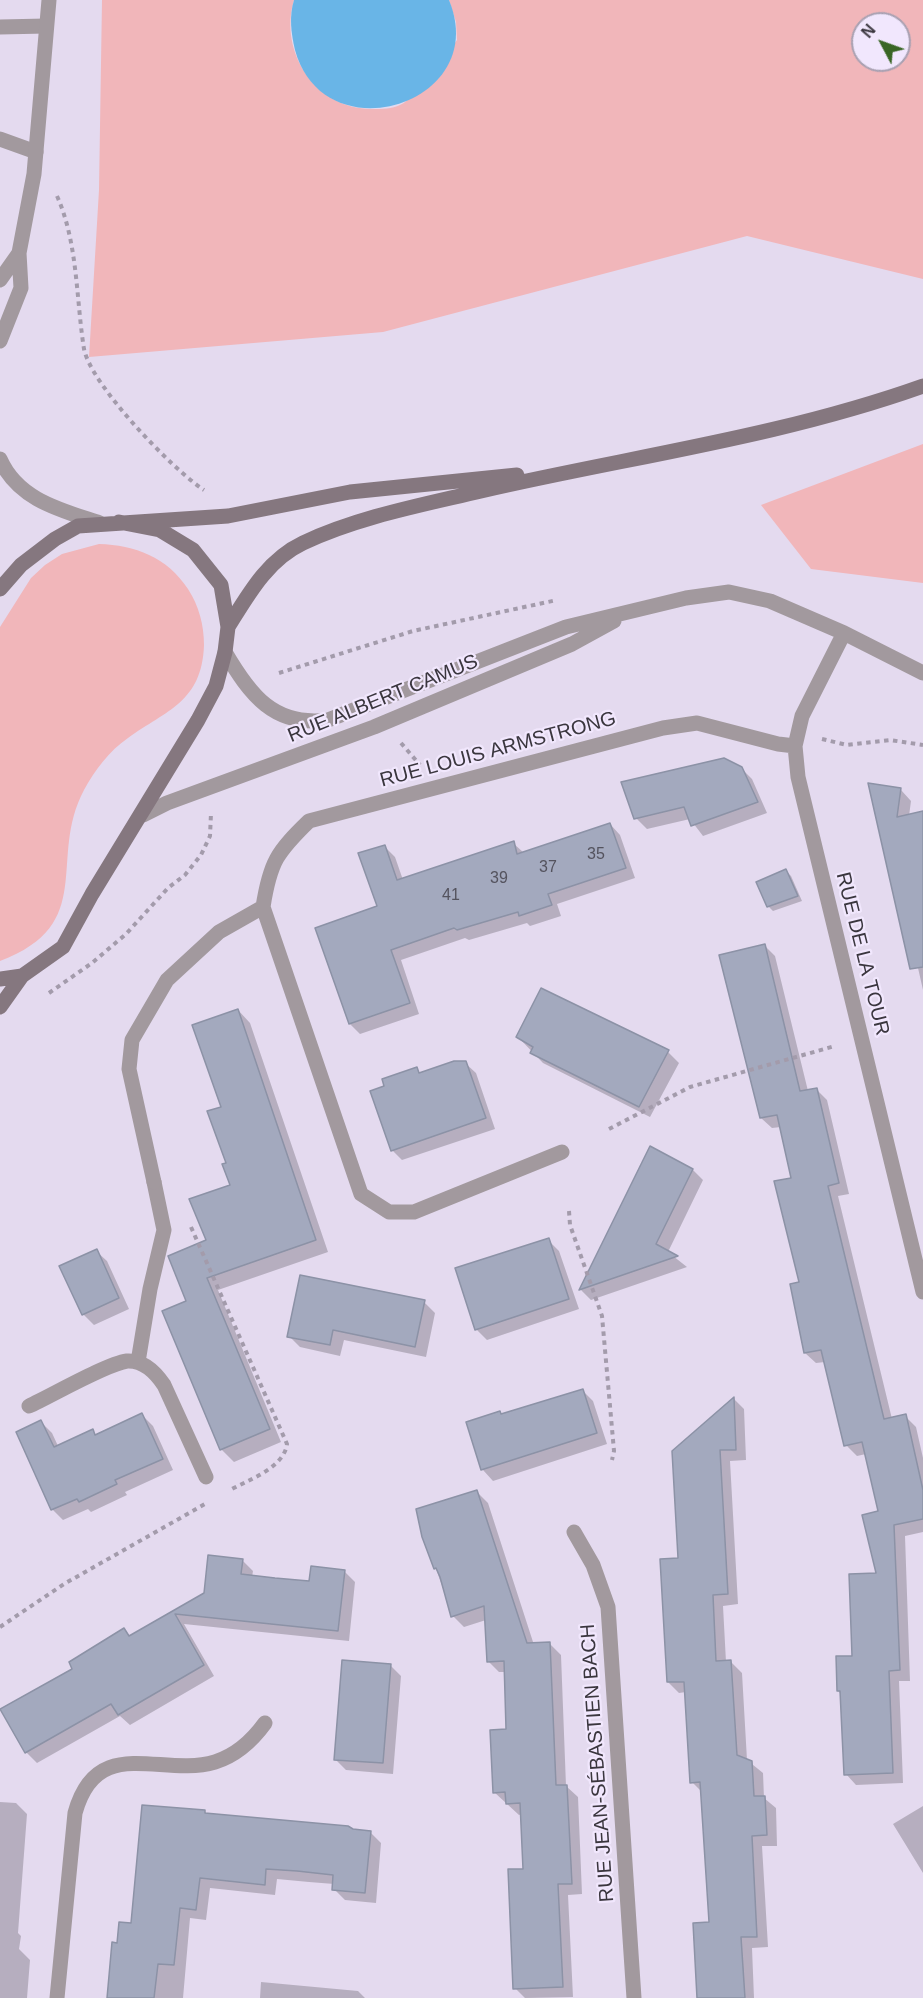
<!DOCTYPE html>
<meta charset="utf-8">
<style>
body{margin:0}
#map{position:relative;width:923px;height:1998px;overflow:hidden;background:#e4daef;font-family:Helvetica,sans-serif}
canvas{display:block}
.north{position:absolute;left:851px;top:12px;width:60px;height:60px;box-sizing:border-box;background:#f1e7fd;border:2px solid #a8a0b1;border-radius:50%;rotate:311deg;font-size:16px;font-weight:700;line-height:24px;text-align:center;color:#3a363e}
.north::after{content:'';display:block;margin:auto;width:21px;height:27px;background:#396625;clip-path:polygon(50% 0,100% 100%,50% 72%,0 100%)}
</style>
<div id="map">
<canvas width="923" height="1998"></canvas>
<div class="north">N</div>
</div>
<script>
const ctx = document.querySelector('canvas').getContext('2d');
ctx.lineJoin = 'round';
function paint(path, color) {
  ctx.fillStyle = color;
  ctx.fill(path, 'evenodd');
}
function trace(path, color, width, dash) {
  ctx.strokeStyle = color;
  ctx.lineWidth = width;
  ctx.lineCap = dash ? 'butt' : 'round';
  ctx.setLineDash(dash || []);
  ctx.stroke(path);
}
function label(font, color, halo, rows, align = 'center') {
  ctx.font = font + ' Helvetica,sans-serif';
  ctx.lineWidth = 4.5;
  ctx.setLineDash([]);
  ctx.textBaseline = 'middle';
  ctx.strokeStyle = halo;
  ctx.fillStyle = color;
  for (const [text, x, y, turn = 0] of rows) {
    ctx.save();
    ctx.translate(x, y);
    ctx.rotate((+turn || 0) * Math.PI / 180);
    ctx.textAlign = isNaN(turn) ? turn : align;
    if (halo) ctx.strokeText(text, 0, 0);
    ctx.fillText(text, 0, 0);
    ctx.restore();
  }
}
const green = new Path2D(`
 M 102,0 L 294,0 C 278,53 317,110 373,109 C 382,109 392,109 400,105 C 418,97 444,57 457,40 L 456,22 L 449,0 L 923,0 L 923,279 L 747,236 L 383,332 L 89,357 L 99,190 ZM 863,24 L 899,24 L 899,60 L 863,60 Z
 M 923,444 L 923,583 L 811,569 L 761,505 Z
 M 99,544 C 135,545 167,557 188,589 C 199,606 204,625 204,645 C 202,702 167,710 128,738 C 109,751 95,770 84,790 C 47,859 98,924 0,961 L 0,627 L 31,578 L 45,565 L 62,554 Z`);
const water = new Path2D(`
 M 294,0 L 449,0 C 492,104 324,156 295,50 C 291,33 289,16 294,0 Z`);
const shadow = new Path2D(`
 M 741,768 L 752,779 L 767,813 L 703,836 L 690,819 L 647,829 L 636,818 Z
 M 870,785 L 901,790 L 911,801 L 909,816 L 923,817 L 923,990 L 918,968 L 910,959 Z
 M 610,824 L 620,835 L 635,878 L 557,904 L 561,916 L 530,926 L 527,923 L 469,940 L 465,938 L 401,960 L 419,1014 L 360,1034 L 350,1024 L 379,907 L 385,847 L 395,857 L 403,880 L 513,843 L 524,853 Z
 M 786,871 L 791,876 L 802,901 L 773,911 L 768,906 Z
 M 764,945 L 775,956 L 808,1091 L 816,1089 L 827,1100 L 849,1194 L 838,1196 L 892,1419 L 905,1416 L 916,1427 L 923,1458 L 923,1532 L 905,1536 L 910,1681 L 899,1681 L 903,1783 L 856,1785 L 846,1774 L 842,1695 L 838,1691 L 854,1657 L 878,1574 L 879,1513 L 866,1454 L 857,1456 L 846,1445 L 825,1362 L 816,1363 L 805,1353 L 793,1180 L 781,1127 L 772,1128 L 761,1118 Z
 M 542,990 L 668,1052 L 679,1063 L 650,1117 L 543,1063 L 518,1037 Z
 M 238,1010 L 250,1023 L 328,1252 L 218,1290 L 281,1442 L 234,1462 L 221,1449 L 187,1302 L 208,1241 L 232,1186 L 223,1108 Z
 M 465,1063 L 476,1073 L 495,1129 L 402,1160 L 392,1150 L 416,1069 L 421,1074 Z
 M 651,1149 L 693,1170 L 703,1180 L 668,1252 L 687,1267 L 591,1300 L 581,1290 Z
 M 548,1240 L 559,1251 L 579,1309 L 487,1340 L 476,1329 Z
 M 96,1251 L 107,1261 L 129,1309 L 94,1325 L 83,1314 Z
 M 424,1302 L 435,1313 L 426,1357 L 344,1340 L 340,1356 L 300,1347 L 289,1336 Z
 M 582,1390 L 593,1401 L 607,1444 L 493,1481 L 483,1470 L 468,1423 L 502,1416 Z
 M 734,1399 L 744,1409 L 746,1460 L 730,1461 L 738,1604 L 723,1606 L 726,1662 L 731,1662 L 742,1673 L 747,1760 L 763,1773 L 764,1798 L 776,1808 L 777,1846 L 762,1846 L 768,1947 L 752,1948 L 754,1998 L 699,1998 L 711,1924 L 703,1793 L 692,1782 L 686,1692 L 679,1693 L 668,1682 L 679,1559 Z
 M 142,1415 L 153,1426 L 173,1470 L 125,1492 L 127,1495 L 91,1512 L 88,1509 L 63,1520 L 52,1509 L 41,1422 L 52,1433 L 58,1446 L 92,1431 L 97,1436 Z
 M 477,1492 L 488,1503 L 534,1645 L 550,1644 L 561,1655 L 566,1786 L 578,1797 L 582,1894 L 568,1895 L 573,1997 L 525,1998 L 515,1988 L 524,1870 L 522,1814 L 519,1815 L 494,1792 L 508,1731 L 506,1672 L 499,1672 L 488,1661 L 486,1620 L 464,1627 L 453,1616 L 424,1536 Z
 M 242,1560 L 253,1571 L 252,1577 L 310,1583 L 344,1571 L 355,1582 L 349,1641 L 184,1624 L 214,1676 L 130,1725 L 120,1716 L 37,1763 L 26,1752 L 74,1669 L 124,1630 L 131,1637 L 205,1594 Z
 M 390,1665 L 401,1676 L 393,1774 L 346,1770 L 335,1759 Z
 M 0,1802 L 16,1803 L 27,1814 L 18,1933 L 21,1936 L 19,1949 L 30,1960 L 27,1998 L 0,1998 Z
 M 923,1806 L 923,1873 L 893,1824 Z
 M 205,1812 L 208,1815 L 370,1832 L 381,1843 L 376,1903 L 345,1900 L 334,1889 L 334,1884 L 309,1882 L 277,1879 L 275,1895 L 210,1888 L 206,1920 L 190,1918 L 183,1998 L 108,1998 L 118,1944 Z
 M 261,1982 L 358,1991 L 365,1998 L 260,1998 Z`);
const building = new Path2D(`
 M 724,758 L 742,767 L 758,802 L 691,826 L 684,807 L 634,819 L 621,782 Z
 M 868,783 L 901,788 L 897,817 L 923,811 L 923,967 L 910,969 Z
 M 610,823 L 626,868 L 548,894 L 552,905 L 519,916 L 518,912 L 457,930 L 454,928 L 391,950 L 410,1003 L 349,1024 L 315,928 L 377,906 L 358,853 L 385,845 L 397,880 L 514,841 L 517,854 Z
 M 786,869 L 798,896 L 767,907 L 756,882 Z
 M 765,944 L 800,1091 L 817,1088 L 839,1183 L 828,1186 L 884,1419 L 906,1414 L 923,1490 L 923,1519 L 894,1525 L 900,1670 L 889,1671 L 893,1773 L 844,1775 L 840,1691 L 837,1691 L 836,1656 L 852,1656 L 849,1574 L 876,1573 L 862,1515 L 878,1511 L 862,1442 L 844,1446 L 821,1350 L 804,1353 L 790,1284 L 799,1282 L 774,1181 L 791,1178 L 777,1115 L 760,1118 L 719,955 Z
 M 541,988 L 669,1050 L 639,1107 L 530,1053 L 533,1047 L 516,1037 Z
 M 238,1009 L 316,1240 L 207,1278 L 270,1429 L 220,1450 L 162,1311 L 186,1301 L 168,1256 L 206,1240 L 189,1199 L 230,1185 L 222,1164 L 226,1163 L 207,1111 L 221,1107 L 192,1025 Z
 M 454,1061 L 466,1061 L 486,1118 L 391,1151 L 370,1091 L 384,1086 L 382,1079 L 417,1067 L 419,1073 Z
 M 650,1146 L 693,1169 L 656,1244 L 678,1256 L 579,1290 Z
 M 549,1238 L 569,1299 L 475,1330 L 455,1268 Z
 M 97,1249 L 119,1298 L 82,1315 L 59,1266 Z
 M 300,1275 L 425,1300 L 415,1347 L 333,1330 L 330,1345 L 287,1337 Z
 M 583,1389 L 597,1433 L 481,1470 L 466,1422 L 500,1411 L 501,1414 Z
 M 734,1397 L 736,1450 L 720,1450 L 728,1594 L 713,1595 L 716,1661 L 731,1660 L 737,1755 L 752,1761 L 754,1796 L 765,1796 L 767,1835 L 752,1836 L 757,1937 L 741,1937 L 745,1998 L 697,1998 L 693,1923 L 709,1922 L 700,1782 L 690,1783 L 684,1682 L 667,1682 L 660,1559 L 678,1558 L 672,1451 Z
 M 142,1413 L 163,1459 L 115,1480 L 117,1484 L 79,1502 L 77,1499 L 51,1510 L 16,1432 L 41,1420 L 54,1447 L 93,1429 L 95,1435 Z
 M 477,1490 L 527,1643 L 550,1642 L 556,1785 L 567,1785 L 572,1884 L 558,1884 L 563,1987 L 513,1989 L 508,1869 L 523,1869 L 520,1803 L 506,1804 L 505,1792 L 493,1793 L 490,1730 L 506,1729 L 504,1661 L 487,1662 L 484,1606 L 451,1617 L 440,1577 L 436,1568 L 434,1569 L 422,1537 L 416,1509 Z
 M 208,1555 L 243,1559 L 241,1574 L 275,1578 L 309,1581 L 311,1566 L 345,1570 L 338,1631 L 175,1614 L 204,1665 L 118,1715 L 111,1704 L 25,1753 L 0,1709 L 72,1669 L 69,1662 L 124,1628 L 129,1636 L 204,1593 Z
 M 342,1660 L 391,1664 L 383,1763 L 334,1760 Z
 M 142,1805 L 205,1810 L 205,1813 L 348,1826 L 353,1829 L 371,1831 L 365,1893 L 332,1890 L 333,1875 L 297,1871 L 266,1869 L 265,1885 L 200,1878 L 196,1910 L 180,1908 L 174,1965 L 158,1964 L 154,1998 L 107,1998 L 112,1942 L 117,1943 L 119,1922 L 131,1923 Z`);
const path = new Path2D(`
 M 57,196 C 78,243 76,299 84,349 C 91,385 173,470 204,490
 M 279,673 L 413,631 L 557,600
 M 822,739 L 847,745 L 890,740 L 923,745
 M 401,743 L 420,765
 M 49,993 L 92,963 L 126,934 L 168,888 L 185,875 L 201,855 L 210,836 L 211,813
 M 609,1129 L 690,1087 L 835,1046
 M 569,1211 L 570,1225 L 602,1316 L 614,1451 L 612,1460
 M 191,1227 L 287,1444 C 284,1468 248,1480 230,1490
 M 0,1627 L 64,1584 L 205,1504`);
const service = new Path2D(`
 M 0,27 L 46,26
 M 0,139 L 36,152
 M 138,1362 L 150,1289 L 164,1230 L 154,1182
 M 29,1406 C 51,1396 106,1364 127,1361 C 144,1360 156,1373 164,1385 L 206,1477`);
const minor = new Path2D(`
 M 0,280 L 19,253
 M 0,341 L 21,288 L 19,253 L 34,174 L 49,0
 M 0,459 C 18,500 61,510 100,523
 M 844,633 L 802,716 L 795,746 L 798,777 L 923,1292
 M 225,652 C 250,695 274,727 328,720 L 566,627 L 686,598 L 729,592 L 770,601 L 844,633 L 923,673
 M 143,815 L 167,803 L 374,727 L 572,644 L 614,621
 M 562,1152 L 414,1212 L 389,1212 L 361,1194 L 263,907 C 270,862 277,852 309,821 L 663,728 L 697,723 L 778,744 L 795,746
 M 154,1182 L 129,1069 L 132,1040 L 167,980 L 219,932 L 263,907
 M 574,1532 L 593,1565 L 608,1607 L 634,1998
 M 57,1998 L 75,1813 C 97,1733 161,1778 215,1762 C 237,1755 252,1741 265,1723`);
const secondary = new Path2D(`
 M 0,589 L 21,565 L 55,539 L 78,526 L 228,516 L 350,492 L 517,475
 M 228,627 C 248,595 267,560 303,543 C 358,517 422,505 481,491 C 628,457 780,437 923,386
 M 0,979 L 22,976
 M 0,1007 L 22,976 L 63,947 L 92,894 L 198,720 L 216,686 L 225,652 L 228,627 L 221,585 L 193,550 L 160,530 L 119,522`);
const numberNames = [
 ["35",596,855],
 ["37",548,868],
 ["39",499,879],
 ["41",451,896]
];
const streetNames = [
 ["RUE ALBERT CAMUS",383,699,-22],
 ["RUE LOUIS ARMSTRONG",498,750,-15],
 ["RUE DE LA TOUR",862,954,76],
 ["RUE JEAN-SÉBASTIEN BACH",598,1763,-94]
];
paint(green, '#f1b6ba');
paint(water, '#69b5e7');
paint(shadow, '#0003');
paint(building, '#a3a9be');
trace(building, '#8c92a6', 1.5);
trace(path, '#a39bab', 4, [4.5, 4.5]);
trace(service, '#a2999e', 15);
trace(minor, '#a2999e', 15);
trace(secondary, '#85777f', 15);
label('16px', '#54535e', null, numberNames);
label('20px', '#3a363e', '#f1e7fd', streetNames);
</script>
